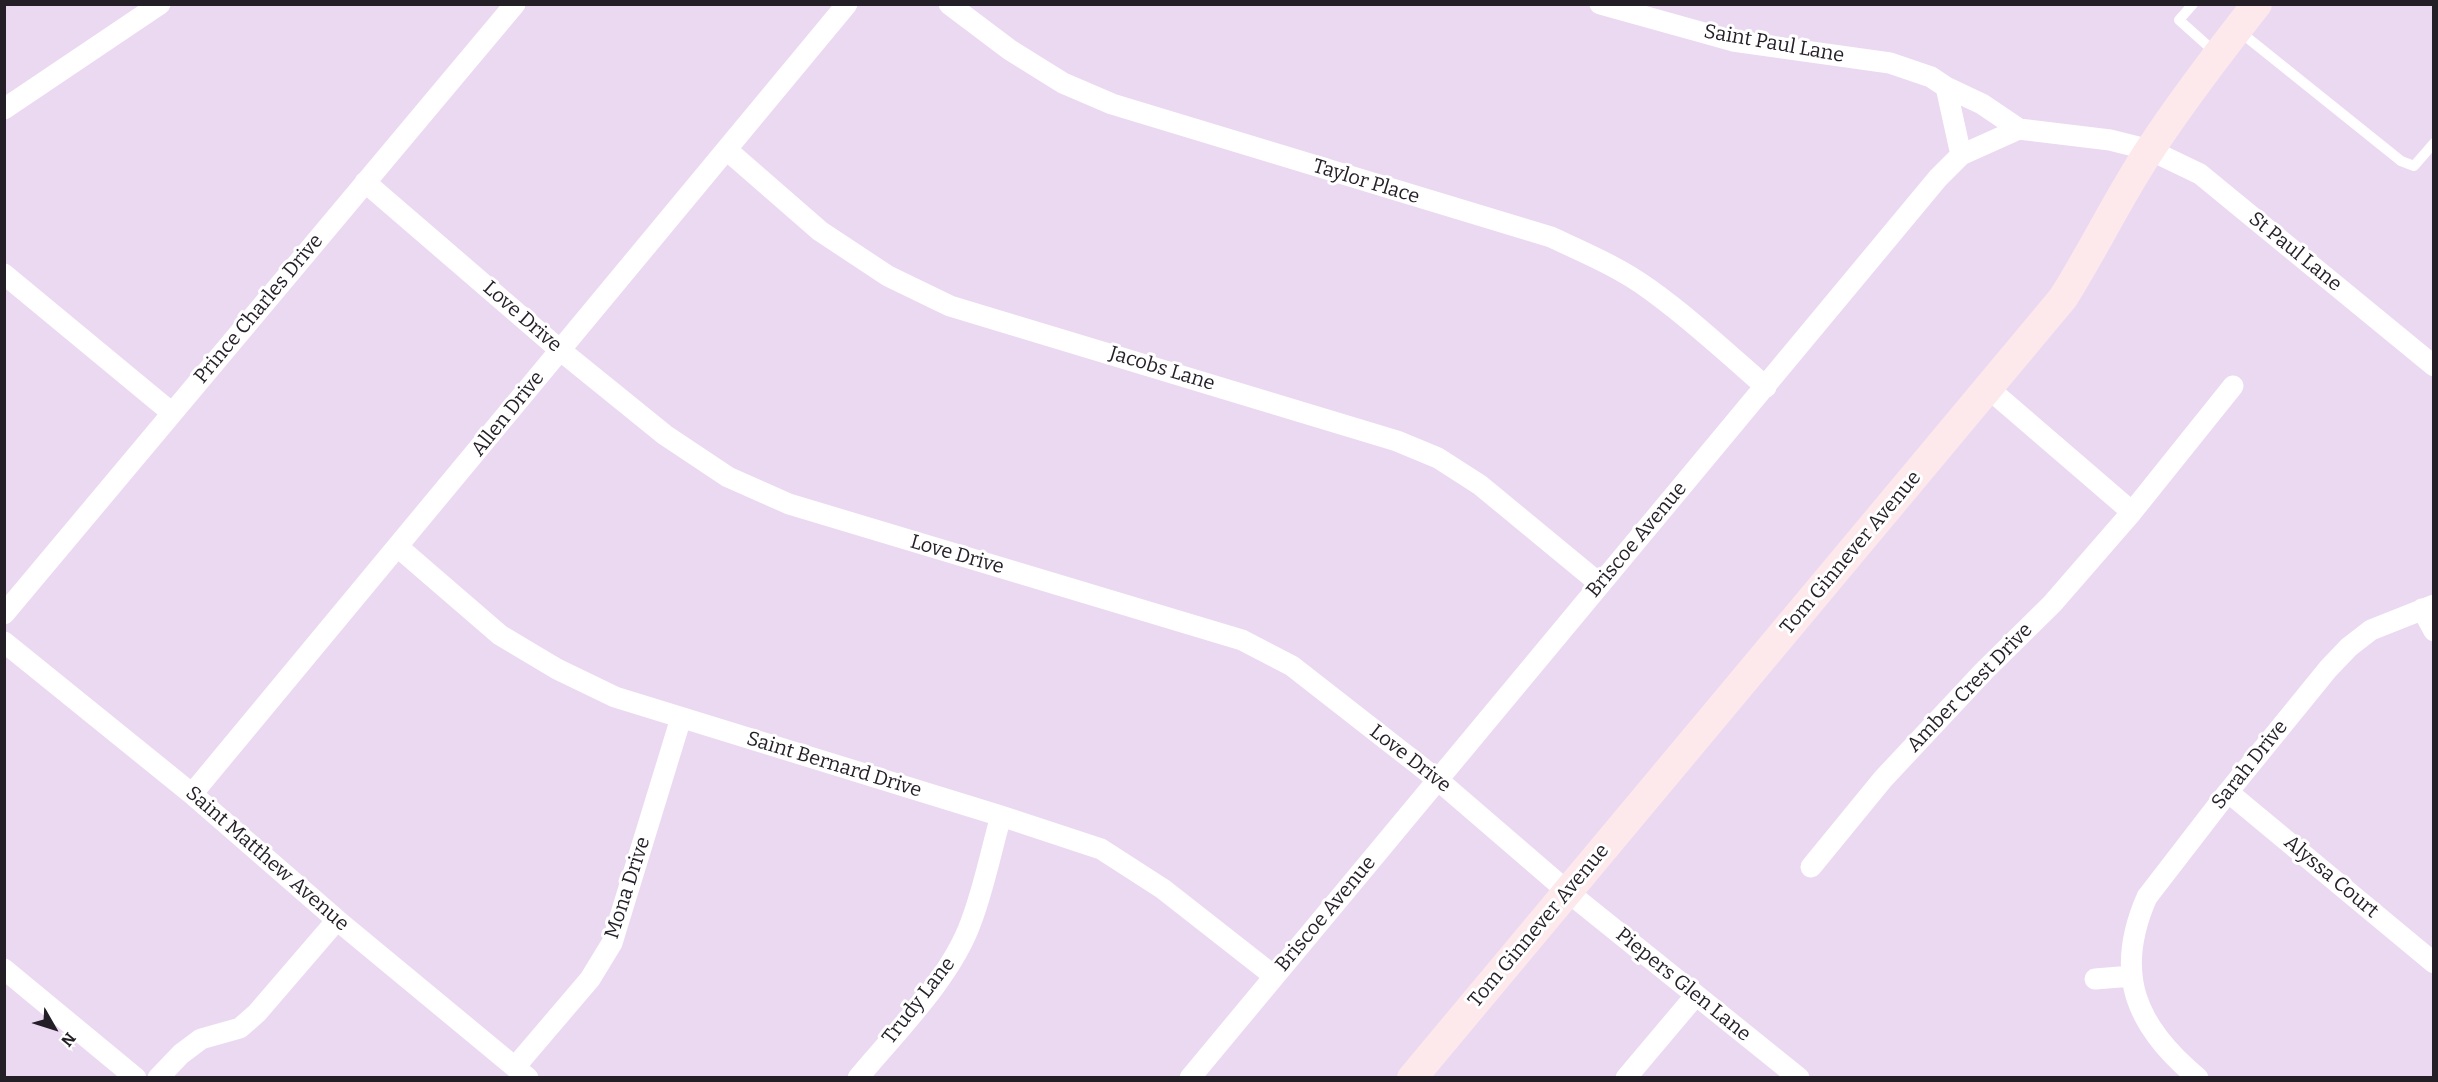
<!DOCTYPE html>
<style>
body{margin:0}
#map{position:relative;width:2438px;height:1082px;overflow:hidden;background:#ebd9f2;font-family:Bitter,serif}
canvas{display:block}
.frame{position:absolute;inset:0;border:6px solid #241e27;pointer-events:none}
.north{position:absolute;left:24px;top:998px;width:60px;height:60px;-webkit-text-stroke:4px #fff;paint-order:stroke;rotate:129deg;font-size:16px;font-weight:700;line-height:24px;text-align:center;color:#241e27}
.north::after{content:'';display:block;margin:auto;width:21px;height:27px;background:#241e27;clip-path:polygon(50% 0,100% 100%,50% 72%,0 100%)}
</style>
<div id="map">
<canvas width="2438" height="1082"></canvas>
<div class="frame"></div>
<div class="north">N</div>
</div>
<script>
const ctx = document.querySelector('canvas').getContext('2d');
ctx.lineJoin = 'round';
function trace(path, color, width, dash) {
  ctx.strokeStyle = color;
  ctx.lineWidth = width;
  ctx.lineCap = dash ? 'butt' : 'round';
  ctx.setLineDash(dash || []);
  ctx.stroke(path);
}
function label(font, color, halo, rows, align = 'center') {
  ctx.font = font + ' Bitter,serif';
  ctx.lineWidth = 6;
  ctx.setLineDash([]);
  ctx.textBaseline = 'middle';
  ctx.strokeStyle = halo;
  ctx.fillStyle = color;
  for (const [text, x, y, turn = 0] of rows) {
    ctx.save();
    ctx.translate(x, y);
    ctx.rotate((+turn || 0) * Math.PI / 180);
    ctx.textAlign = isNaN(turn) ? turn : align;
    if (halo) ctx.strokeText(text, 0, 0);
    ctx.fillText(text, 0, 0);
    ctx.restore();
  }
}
const lane = new Path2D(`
 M 2193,4 L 2179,20 L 2217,54
 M 2239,31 L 2401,161 L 2414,166 L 2434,143`);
const street = new Path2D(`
 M 949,4 L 1010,50 L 1063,83 L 1112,104 L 1551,237 C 1585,253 1619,267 1649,289 C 1690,318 1728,354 1766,387
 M 1600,4 L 1733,41 L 1890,63 L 1931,77 L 1946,87 L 1982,104 L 2019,129
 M 1946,87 L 1961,155
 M 4,109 L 160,4
 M 727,150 L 820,231 L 888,276 L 950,306 L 1397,441 L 1438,458 L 1480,485 L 1600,584
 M 365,182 L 560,350 L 665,435 L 728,477 L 789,504 L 1242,640 L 1292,666 L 1438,780 L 1568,892 L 1799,1078
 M 4,274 L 172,413
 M 1988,388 L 2132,512
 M 398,547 L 500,635 L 557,669 L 615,697 L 1001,816 L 1101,849 L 1163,889 L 1274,976
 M 2422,609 L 2434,631
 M 4,614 L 515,4
 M 4,642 L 192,794 L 337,920 L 528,1078
 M 2228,792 L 2434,963
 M 192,794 L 847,4
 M 1811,867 L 1883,779 L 1984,671 L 2052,604 L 2132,512 L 2233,386
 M 4,969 L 136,1078
 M 2095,979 L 2132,976
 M 515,1067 L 590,979 L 612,943 L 681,718
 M 158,1078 L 181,1054 L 201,1039 L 240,1028 L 257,1013 L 337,920
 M 858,1078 C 896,1032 951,978 971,922 C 984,888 991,851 1001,816
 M 1190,1078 L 1938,178 L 1961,155 L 2019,129 L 2110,140 L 2150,150 L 2200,174 L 2434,366
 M 1626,1078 L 1696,995
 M 2198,1078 C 2136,1027 2113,974 2147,897 L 2228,792 L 2328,669 L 2349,647 L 2371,630 L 2434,605`);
const secondary = new Path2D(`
 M 1412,1078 L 2063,298 C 2094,249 2119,196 2151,148 C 2184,98 2220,51 2257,4`);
const streetNames = [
 ["Saint Paul Lane",1774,44,10],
 ["Taylor Place",1366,182,17],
 ["St Paul Lane",2295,252,39],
 ["Prince Charles Drive",259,309,-50],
 ["Love Drive",522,317,41],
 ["Jacobs Lane",1162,369,17],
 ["Allen Drive",508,414,-51],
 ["Briscoe Avenue",1637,540,-50],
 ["Tom Ginnever Avenue",1851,553,-50],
 ["Love Drive",957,555,16],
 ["Amber Crest Drive",1970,688,-46],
 ["Love Drive",1410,759,38],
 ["Saint Bernard Drive",834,765,17],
 ["Sarah Drive",2250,765,-51],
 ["Saint Matthew Avenue",267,859,41],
 ["Alyssa Court",2331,877,40],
 ["Mona Drive",628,888,-72],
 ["Briscoe Avenue",1326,914,-50],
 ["Tom Ginnever Avenue",1539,926,-50],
 ["Piepers Glen Lane",1683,985,39],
 ["Trudy Lane",919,1001,-52]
];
trace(lane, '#fff', 10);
trace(street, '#fff', 21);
trace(secondary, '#fde8eb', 30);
label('20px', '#241e27', '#fff', streetNames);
</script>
